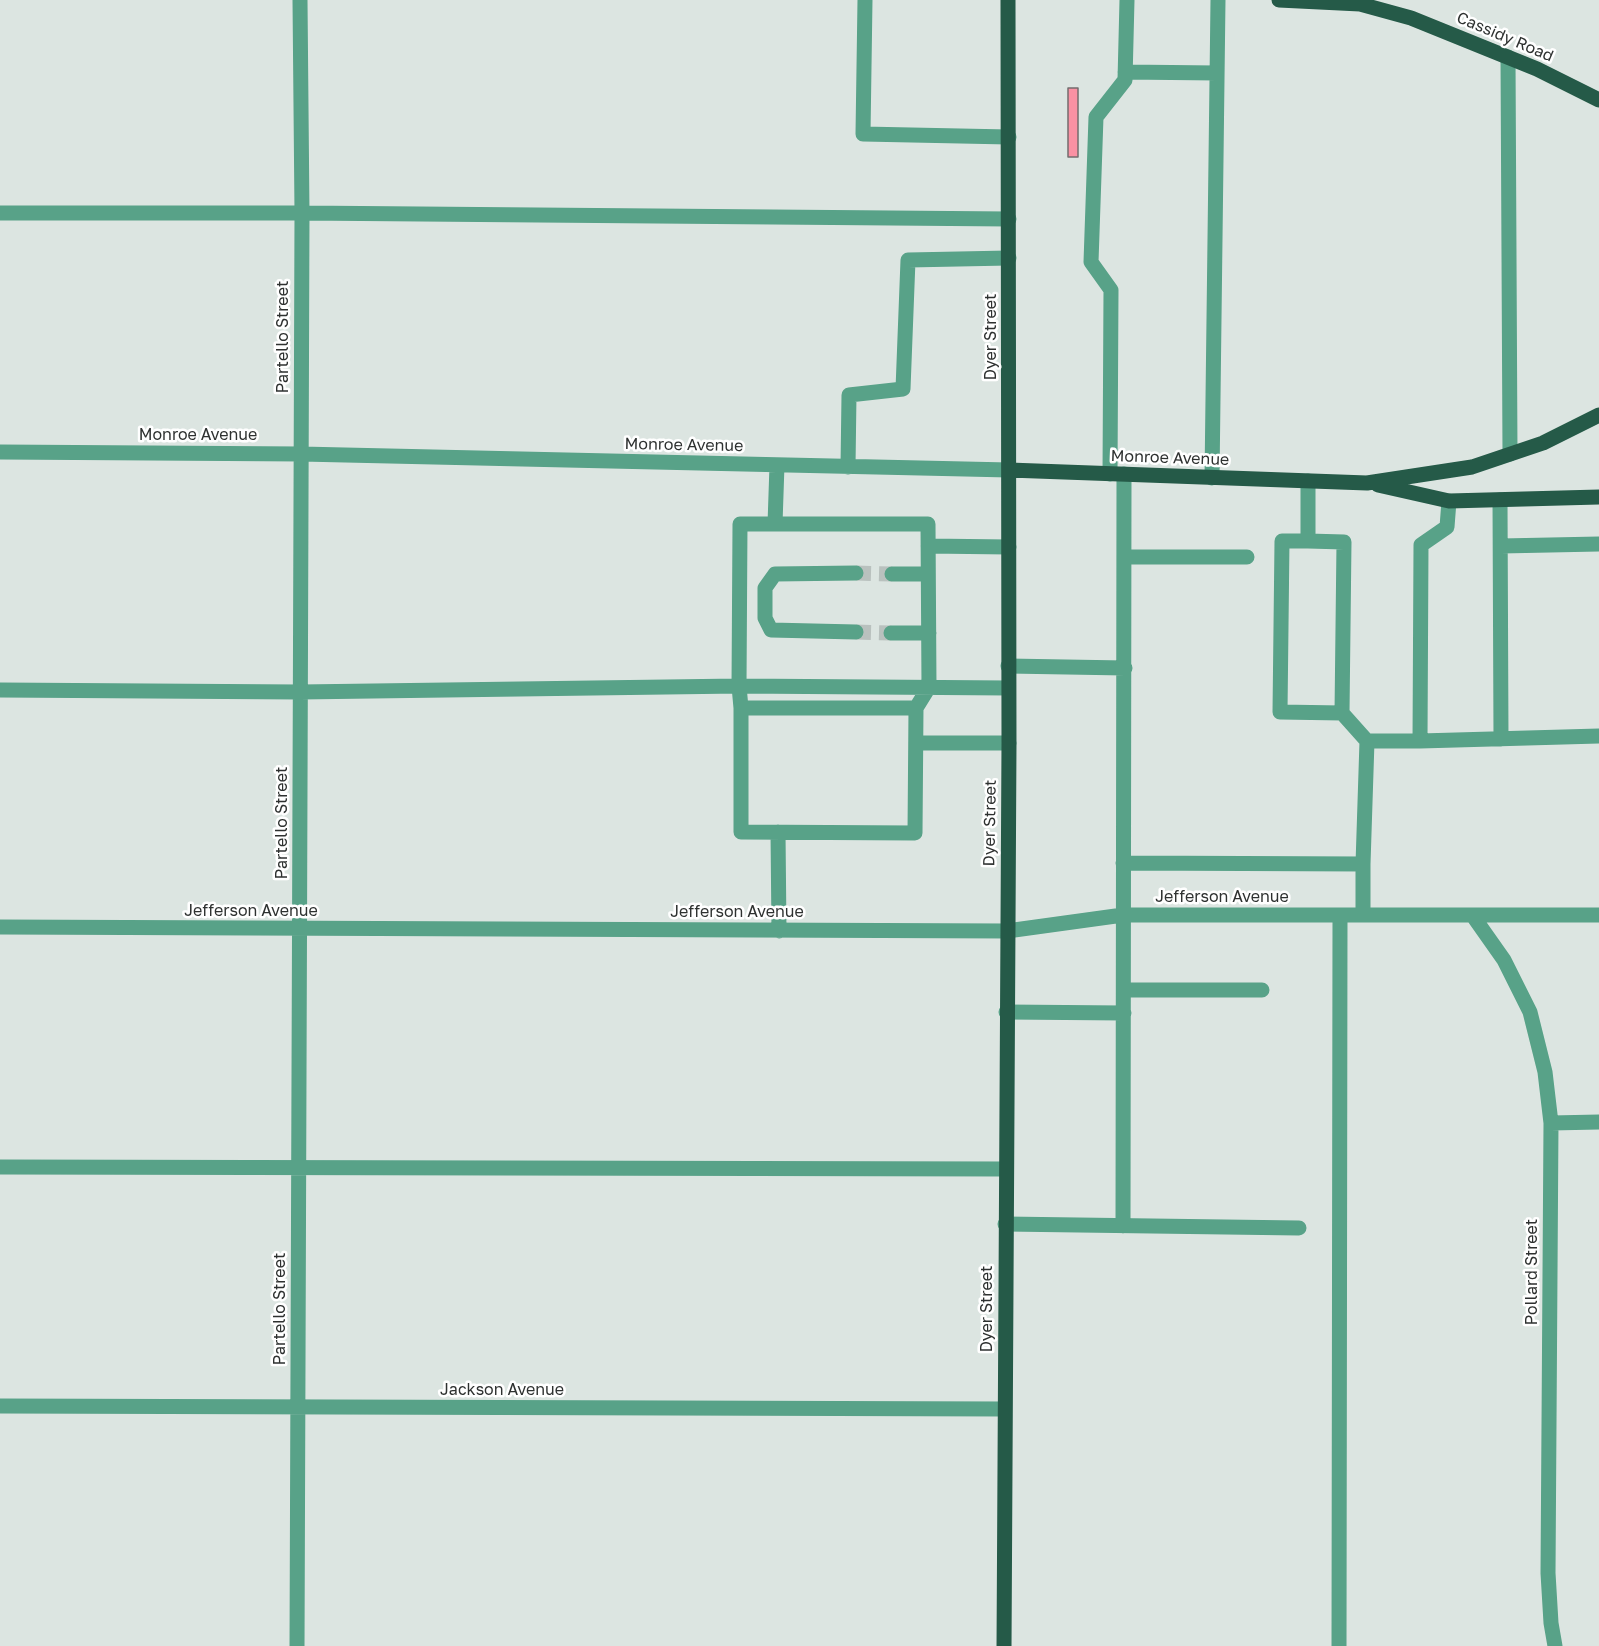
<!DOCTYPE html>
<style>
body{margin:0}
canvas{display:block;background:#dce5e1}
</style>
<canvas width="1599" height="1646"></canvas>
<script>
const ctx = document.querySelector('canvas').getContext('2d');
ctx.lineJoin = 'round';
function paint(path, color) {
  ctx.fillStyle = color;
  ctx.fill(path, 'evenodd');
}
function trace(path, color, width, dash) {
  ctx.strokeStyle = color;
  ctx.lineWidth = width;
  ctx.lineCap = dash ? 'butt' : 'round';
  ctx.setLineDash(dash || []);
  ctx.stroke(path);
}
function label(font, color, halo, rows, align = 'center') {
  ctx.font = font + ' "Golos Text",sans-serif';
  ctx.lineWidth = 5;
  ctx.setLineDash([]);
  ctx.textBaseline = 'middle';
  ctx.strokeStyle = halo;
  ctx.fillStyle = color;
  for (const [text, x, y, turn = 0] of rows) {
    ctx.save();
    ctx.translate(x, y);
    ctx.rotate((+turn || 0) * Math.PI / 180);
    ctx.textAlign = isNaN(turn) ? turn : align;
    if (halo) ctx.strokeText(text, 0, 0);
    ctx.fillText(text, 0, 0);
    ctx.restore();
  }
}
const building = new Path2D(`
 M 1068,88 L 1078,88 L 1078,157 L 1068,157 Z`);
const minorTunnel = new Path2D(`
 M 856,573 L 892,574
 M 856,632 L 891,633`);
const minor = new Path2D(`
 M 865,0 L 863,134 L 1009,137
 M 1508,57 L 1510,454
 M 1125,72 L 1217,73
 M 0,213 L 302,213 L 1009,219
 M 0,452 L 301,454 L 1009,470
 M 848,467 L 849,395 L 903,389 L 908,260 L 1009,258
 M 1110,474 L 1111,290 L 1091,262 L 1096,117 L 1125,80 L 1127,0
 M 1212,478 L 1218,0
 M 1308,481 L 1308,541 L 1344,542 L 1342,713 L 1367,741
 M 1500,500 L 1501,739
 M 775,524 L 777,465
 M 1308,541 L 1282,541 L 1280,712 L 1342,713
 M 928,546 L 1009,547
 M 1501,546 L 1599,544
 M 1125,557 L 1247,557
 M 856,573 L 775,574 L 765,588 L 765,618 L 771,630 L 856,632
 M 892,574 L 928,574
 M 891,633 L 929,633
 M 1008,666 L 1125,668
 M 0,690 L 300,692 L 739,686 L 1008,688
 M 741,708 L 739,686 L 740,524 L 928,524 L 929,687 L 916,708 L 915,833 L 741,832 L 741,708 L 916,708
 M 1420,741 L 1599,736
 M 916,743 L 1009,743
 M 778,832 L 779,931
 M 1123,863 L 1363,864 L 1367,741 L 1420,741 L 1421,545 L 1447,527 L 1449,501
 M 1363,864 L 1363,915
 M 1473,916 L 1504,960 L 1530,1012 L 1545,1072 L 1551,1123 L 1548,1573 L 1551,1623 L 1555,1646
 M 0,927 L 1007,931 L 1123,915 L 1599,915
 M 1124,990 L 1262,990
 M 1006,1012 L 1124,1013
 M 1551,1123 L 1599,1122
 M 0,1167 L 1006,1169
 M 1005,1224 L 1299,1228
 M 1123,1226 L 1124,474
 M 0,1406 L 1004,1409
 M 297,1646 L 302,213 L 300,0
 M 1339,1646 L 1340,915`);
const major = new Path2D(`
 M 1279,0 L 1360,4 L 1411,18 L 1537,69 L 1599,100
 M 1009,470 L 1367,483 L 1472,467 L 1543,443 L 1599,415
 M 1378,485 L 1449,501 L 1599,497
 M 1004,1646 L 1009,743 L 1008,0`);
const streetNames = [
 ["Cassidy Road",1505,37,23],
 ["Partello Street",283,337,-90],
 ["Dyer Street",991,337,-90],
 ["Monroe Avenue",198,435],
 ["Monroe Avenue",684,445,1],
 ["Monroe Avenue",1170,458,2],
 ["Partello Street",282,823,-90],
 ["Dyer Street",990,823,-89],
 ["Jefferson Avenue",1222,897],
 ["Jefferson Avenue",251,911],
 ["Jefferson Avenue",737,912],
 ["Pollard Street",1532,1272,-90],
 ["Partello Street",280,1309,-90],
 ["Dyer Street",987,1309,-90],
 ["Jackson Avenue",502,1390]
];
paint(building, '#fa91a3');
trace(building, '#746c6d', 1.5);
trace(minorTunnel, '#b9c1be', 15, [15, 8]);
trace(minor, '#58a288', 15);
trace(major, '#255a48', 15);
label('16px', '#2e3130', '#fff', streetNames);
</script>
